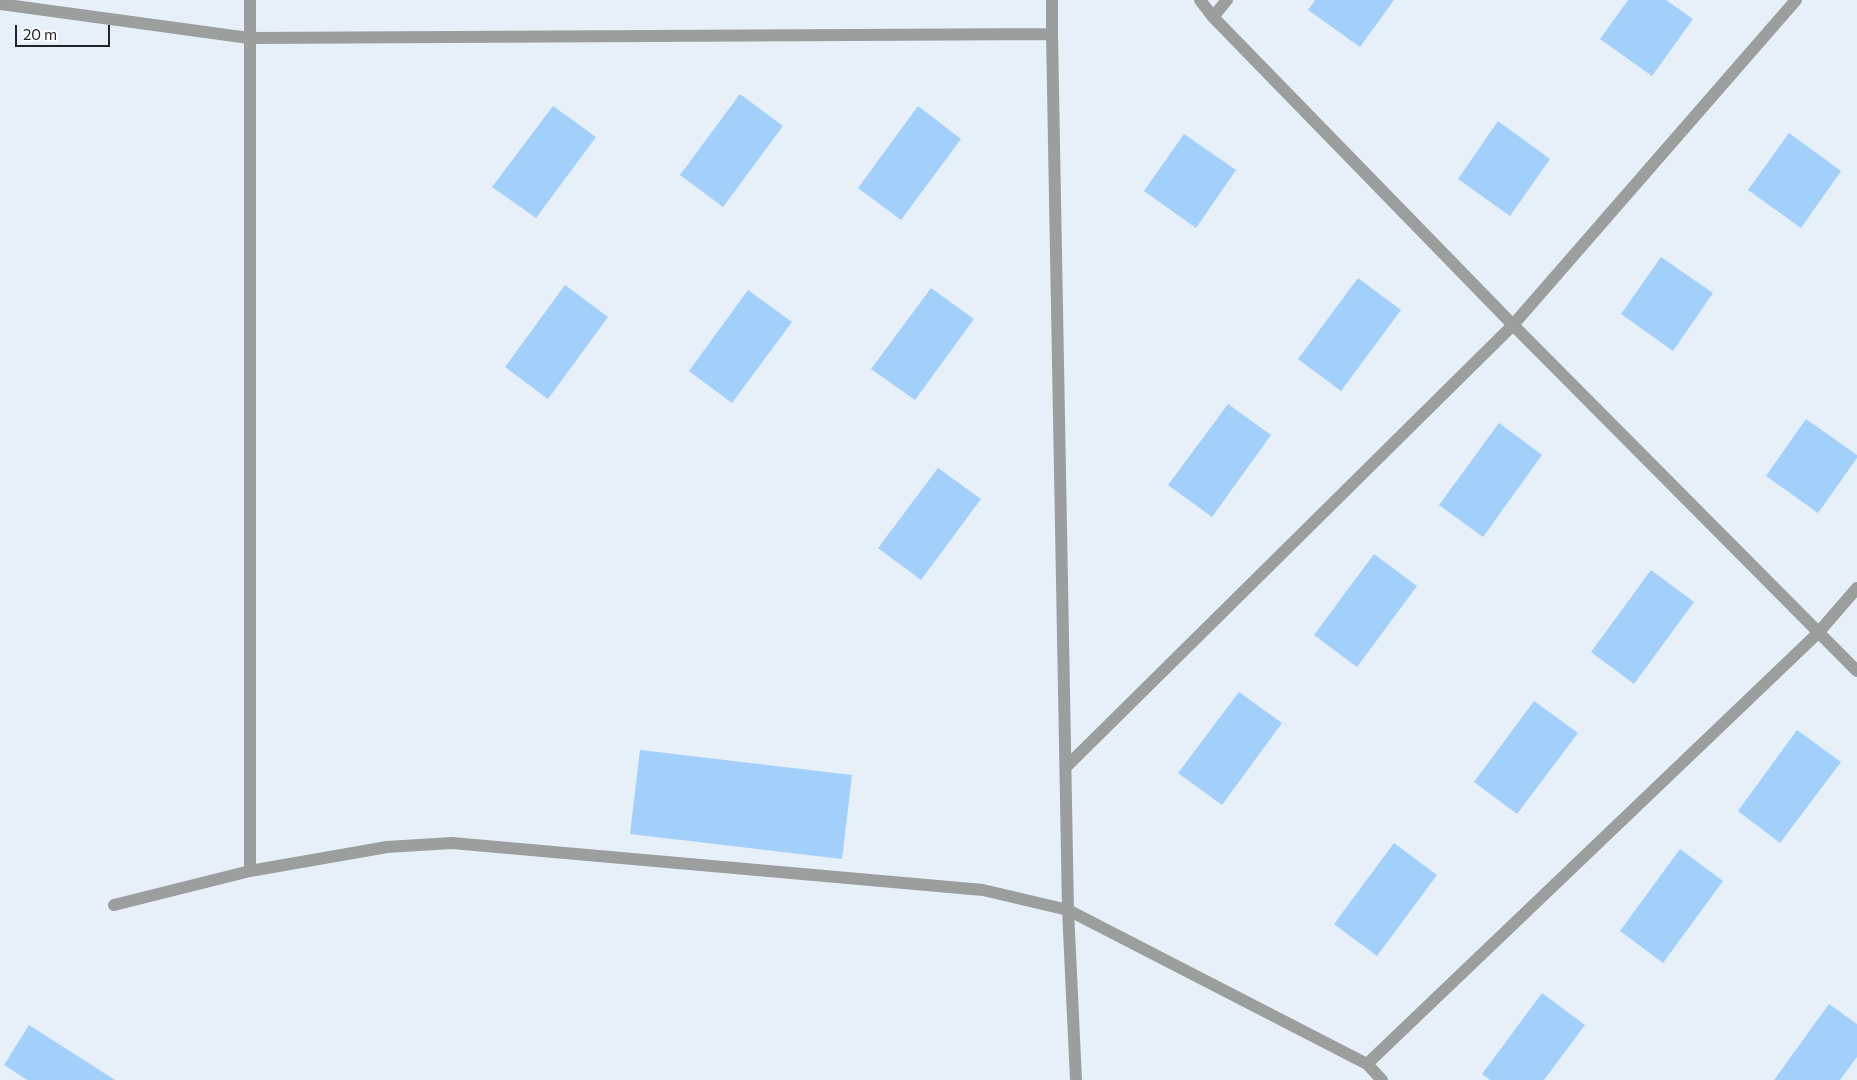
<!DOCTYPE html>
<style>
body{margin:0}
#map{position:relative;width:1857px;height:1080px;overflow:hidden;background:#e7f0f8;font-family:Commissioner,sans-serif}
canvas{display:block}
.scale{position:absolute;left:15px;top:25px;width:95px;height:22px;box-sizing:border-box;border:2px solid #212528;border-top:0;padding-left:6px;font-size:15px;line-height:18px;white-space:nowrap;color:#212528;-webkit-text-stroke:4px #fafcfe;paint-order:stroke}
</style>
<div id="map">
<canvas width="1857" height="1080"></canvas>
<div class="scale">20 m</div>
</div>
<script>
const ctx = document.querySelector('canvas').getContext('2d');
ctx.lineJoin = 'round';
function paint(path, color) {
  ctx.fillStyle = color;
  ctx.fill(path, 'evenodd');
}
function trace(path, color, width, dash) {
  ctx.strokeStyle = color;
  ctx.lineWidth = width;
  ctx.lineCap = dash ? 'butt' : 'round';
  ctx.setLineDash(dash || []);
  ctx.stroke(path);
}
const building = new Path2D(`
 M 1315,0 L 1394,0 L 1360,47 L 1308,10 Z
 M 1628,0 L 1666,0 L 1693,19 L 1652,76 L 1600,39 Z
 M 740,94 L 783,126 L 723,207 L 680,175 Z
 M 553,106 L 596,137 L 536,218 L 492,187 Z
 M 918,106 L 961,139 L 901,220 L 858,188 Z
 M 1498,121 L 1550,159 L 1510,216 L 1458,179 Z
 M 1789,133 L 1841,171 L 1801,228 L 1748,190 Z
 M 1184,134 L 1236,170 L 1196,228 L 1144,191 Z
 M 1661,257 L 1713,293 L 1673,351 L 1621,314 Z
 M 1358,278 L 1401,310 L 1341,391 L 1298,359 Z
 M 565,285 L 608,317 L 548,399 L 505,367 Z
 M 931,288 L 974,319 L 915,400 L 871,369 Z
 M 748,290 L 792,322 L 732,403 L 689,371 Z
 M 1228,404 L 1271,435 L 1212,517 L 1168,485 Z
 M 1806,419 L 1857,455 L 1857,458 L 1818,513 L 1766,476 Z
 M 1499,423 L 1542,455 L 1483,537 L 1439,505 Z
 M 938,468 L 981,499 L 921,580 L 878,548 Z
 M 1374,554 L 1417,586 L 1357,667 L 1314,635 Z
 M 1651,570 L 1694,602 L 1634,684 L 1591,652 Z
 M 1239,692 L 1282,723 L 1222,805 L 1178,773 Z
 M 1534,701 L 1578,733 L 1517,814 L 1474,782 Z
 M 1797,730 L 1841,762 L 1780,843 L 1738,811 Z
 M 640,750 L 852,775 L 842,859 L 630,834 Z
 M 1394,843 L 1437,875 L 1377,956 L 1334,924 Z
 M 1680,849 L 1723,881 L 1663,963 L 1620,931 Z
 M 1542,993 L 1585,1025 L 1544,1080 L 1490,1080 L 1482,1074 Z
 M 1829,1004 L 1857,1024 L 1857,1057 L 1840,1080 L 1774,1080 Z
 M 29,1025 L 115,1080 L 27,1080 L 4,1065 Z`);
const minor = new Path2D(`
 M 1052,0 L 1052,34 L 1068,910 L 1076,1080
 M 1200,0 L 1213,17 L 1513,325 L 1857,671
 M 0,4 L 249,38 L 1052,34
 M 1213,17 L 1227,0
 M 1066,767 L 1513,325 L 1796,0
 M 250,871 L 250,0
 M 114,905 L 250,871 L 387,847 L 452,843 L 983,890 L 1068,910 L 1367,1064 L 1382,1080
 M 1367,1064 L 1818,633 L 1857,588`);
paint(building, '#a2d0fa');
trace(minor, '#9a9f9d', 12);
</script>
